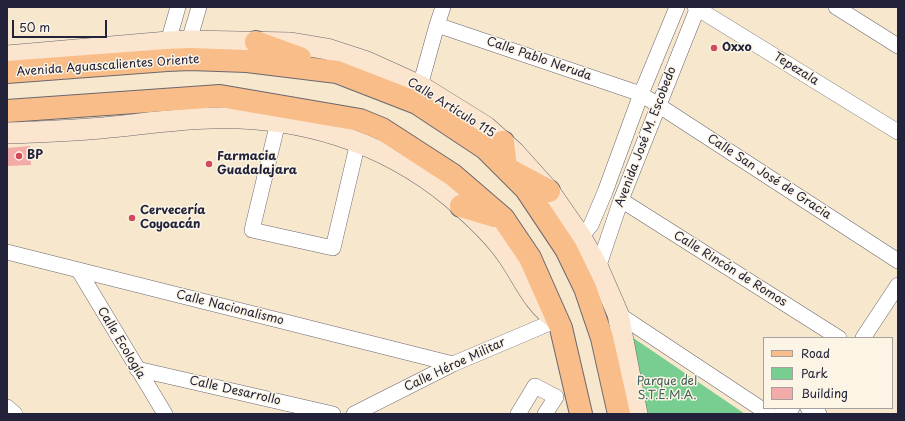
<!DOCTYPE html>
<meta charset="utf-8">
<style>
body{margin:0}
#map{position:relative;width:905px;height:421px;overflow:hidden;background:#f6e7cd;font-family:"Playpen Sans",sans-serif}
canvas{display:block}
.frame{position:absolute;inset:0;border:8px solid #22223b;pointer-events:none}
.legend{position:absolute;left:763px;top:337px;width:130px;height:72px;box-sizing:border-box;background:#fcf5e5;border:1px solid #a5a1a1;margin:0;padding:5px 7px;list-style:none;font-size:12px;color:#22223b}
.legend li{display:flex;align-items:center;gap:8px;height:20px}
.legend b{width:20px;border:1px solid #a5a1a1}
.scale{position:absolute;left:12px;top:20px;width:95px;height:18px;box-sizing:border-box;border:2px solid #22223b;border-top:0;padding-left:5px;font-size:12px;line-height:14px;white-space:nowrap;color:#22223b;-webkit-text-stroke:3px #fcf5e5;paint-order:stroke}
</style>
<div id="map">
<canvas width="905" height="421"></canvas>
<div class="frame"></div>
<ul class="legend">
<li><b style="height:5px;background:#f8bd88"></b>Road</li>
<li><b style="height:11px;background:#78cd90"></b>Park</li>
<li><b style="height:11px;background:#f3aba9"></b>Building</li>
</ul>
<div class="scale">50 m</div>
</div>
<script>
const ctx = document.querySelector('canvas').getContext('2d');
ctx.lineJoin = 'round';
function paint(path, color) {
  ctx.fillStyle = color;
  ctx.fill(path, 'evenodd');
}
function trace(path, color, width, dash) {
  ctx.strokeStyle = color;
  ctx.lineWidth = width;
  ctx.lineCap = dash ? 'butt' : 'round';
  ctx.setLineDash(dash || []);
  ctx.stroke(path);
}
function label(font, color, halo, rows, align = 'center') {
  ctx.font = font + ' "Playpen Sans",sans-serif';
  ctx.lineWidth = 3;
  ctx.setLineDash([]);
  ctx.textBaseline = 'middle';
  ctx.strokeStyle = halo;
  ctx.fillStyle = color;
  for (const [text, x, y, turn = 0] of rows) {
    ctx.save();
    ctx.translate(x, y);
    ctx.rotate((+turn || 0) * Math.PI / 180);
    ctx.textAlign = isNaN(turn) ? turn : align;
    if (halo) ctx.strokeText(text, 0, 0);
    ctx.fillText(text, 0, 0);
    ctx.restore();
  }
}
const green = new Path2D(`
 M 629,335 L 745,414 L 648,414 Z`);
const building = new Path2D(`
 M 30,146 L 31,165 L 7,166 L 7,148 Z`);
const street = new Path2D(`
 M 695,7 L 898,132
 M 836,7 L 898,46
 M 437,25 L 641,94 L 898,261
 M 189,41 L 199,7
 M 168,42 L 178,7
 M 420,86 L 437,25 L 443,7
 M 278,122 L 252,230 L 333,248 L 358,142
 M 621,200 L 839,338
 M 581,237 L 591,225 L 605,192 L 641,94 L 677,7
 M 7,252 L 453,364
 M 598,268 L 621,200 L 698,7
 M 79,271 L 165,414
 M 618,314 L 769,414
 M 863,338 L 898,285
 M 137,369 L 333,414
 M 7,407 L 15,414
 M 808,408 L 819,414
 M 354,414 L 453,364 L 557,320
 M 518,414 L 535,386 L 556,397 L 545,414
 M 781,414 L 792,408`);
const secondary = new Path2D(`
 M 7,56 L 168,42 L 189,41 L 291,43 L 327,49 L 367,62 L 420,86 L 486,127 L 514,152 L 549,191 L 581,237 L 598,268 L 618,314 L 637,414
 M 7,133 C 34,132 62,131 89,129 C 130,126 170,119 211,118 C 299,115 383,141 451,197 C 471,214 493,234 508,256 C 524,279 533,304 557,320`);
const primary = new Path2D(`
 M 256,42 L 300,58
 M 7,72 L 167,60 L 190,59 L 247,61 L 337,72 L 417,103 L 485,148 L 526,189 L 566,249 L 585,288 L 602,338 L 619,414
 M 7,111 L 220,96 L 360,120 L 382,129 L 453,175 L 503,218 L 530,258 L 561,328 L 581,414
 M 503,142 L 506,168 L 549,191
 M 461,206 L 494,216`);
const markers = [
 [714,48,4,"#d1495b"],
 [19,156,4,"#d1495b"],
 [209,164,4,"#d1495b"],
 [132,218,4,"#d1495b"]
];
const poiNames = [
 ["Oxxo",722,48],
 ["BP",27,156],
 ["Farmacia",217,157],
 ["Guadalajara",217,171],
 ["Cervecería",140,211],
 ["Coyoacán",140,225]
];
const streetNames = [
 ["Calle Pablo Neruda",539,59,19],
 ["Avenida Aguascalientes Oriente",108,66,-4],
 ["Tepezala",796,69,32],
 ["Calle Artículo 115",451,108,32],
 ["Avenida José M. Escobedo",646,137,-69],
 ["Calle San José de Gracia",769,177,33],
 ["Calle Rincón de Romos",730,269,32],
 ["Calle Nacionalismo",230,308,14],
 ["Calle Ecología",121,343,59],
 ["Calle Héroe Militar",455,365,-25],
 ["Calle Desarrollo",235,391,13]
];
const parkNames = [
 ["Parque del",667,382],
 ["S.T.E.M.A.",667,396]
];
paint(green, '#78cd90');
paint(building, '#f3aba9');
trace(street, '#6c676e', 16);
trace(secondary, '#6c676e', 22);
trace(primary, '#6c676e', 24);
trace(street, '#fff', 15);
trace(secondary, '#fce5cf', 21);
trace(primary, '#f8bd88', 22);
for (const [x, y, r, color] of markers) {
  const dot = new Path2D();
  dot.arc(x, y, r, 0, 2 * Math.PI);
  ctx.fillStyle = color;
  ctx.fill(dot);
  trace(dot, '#fcf5e5', 1.5);
}
label('bold 12px', '#22223b', '#fcf5e5', poiNames, 'left');
label('12px', '#22223b', '#fcf5e5', streetNames);
label('12px', '#405e59', '#fcf5e5', parkNames);
</script>
